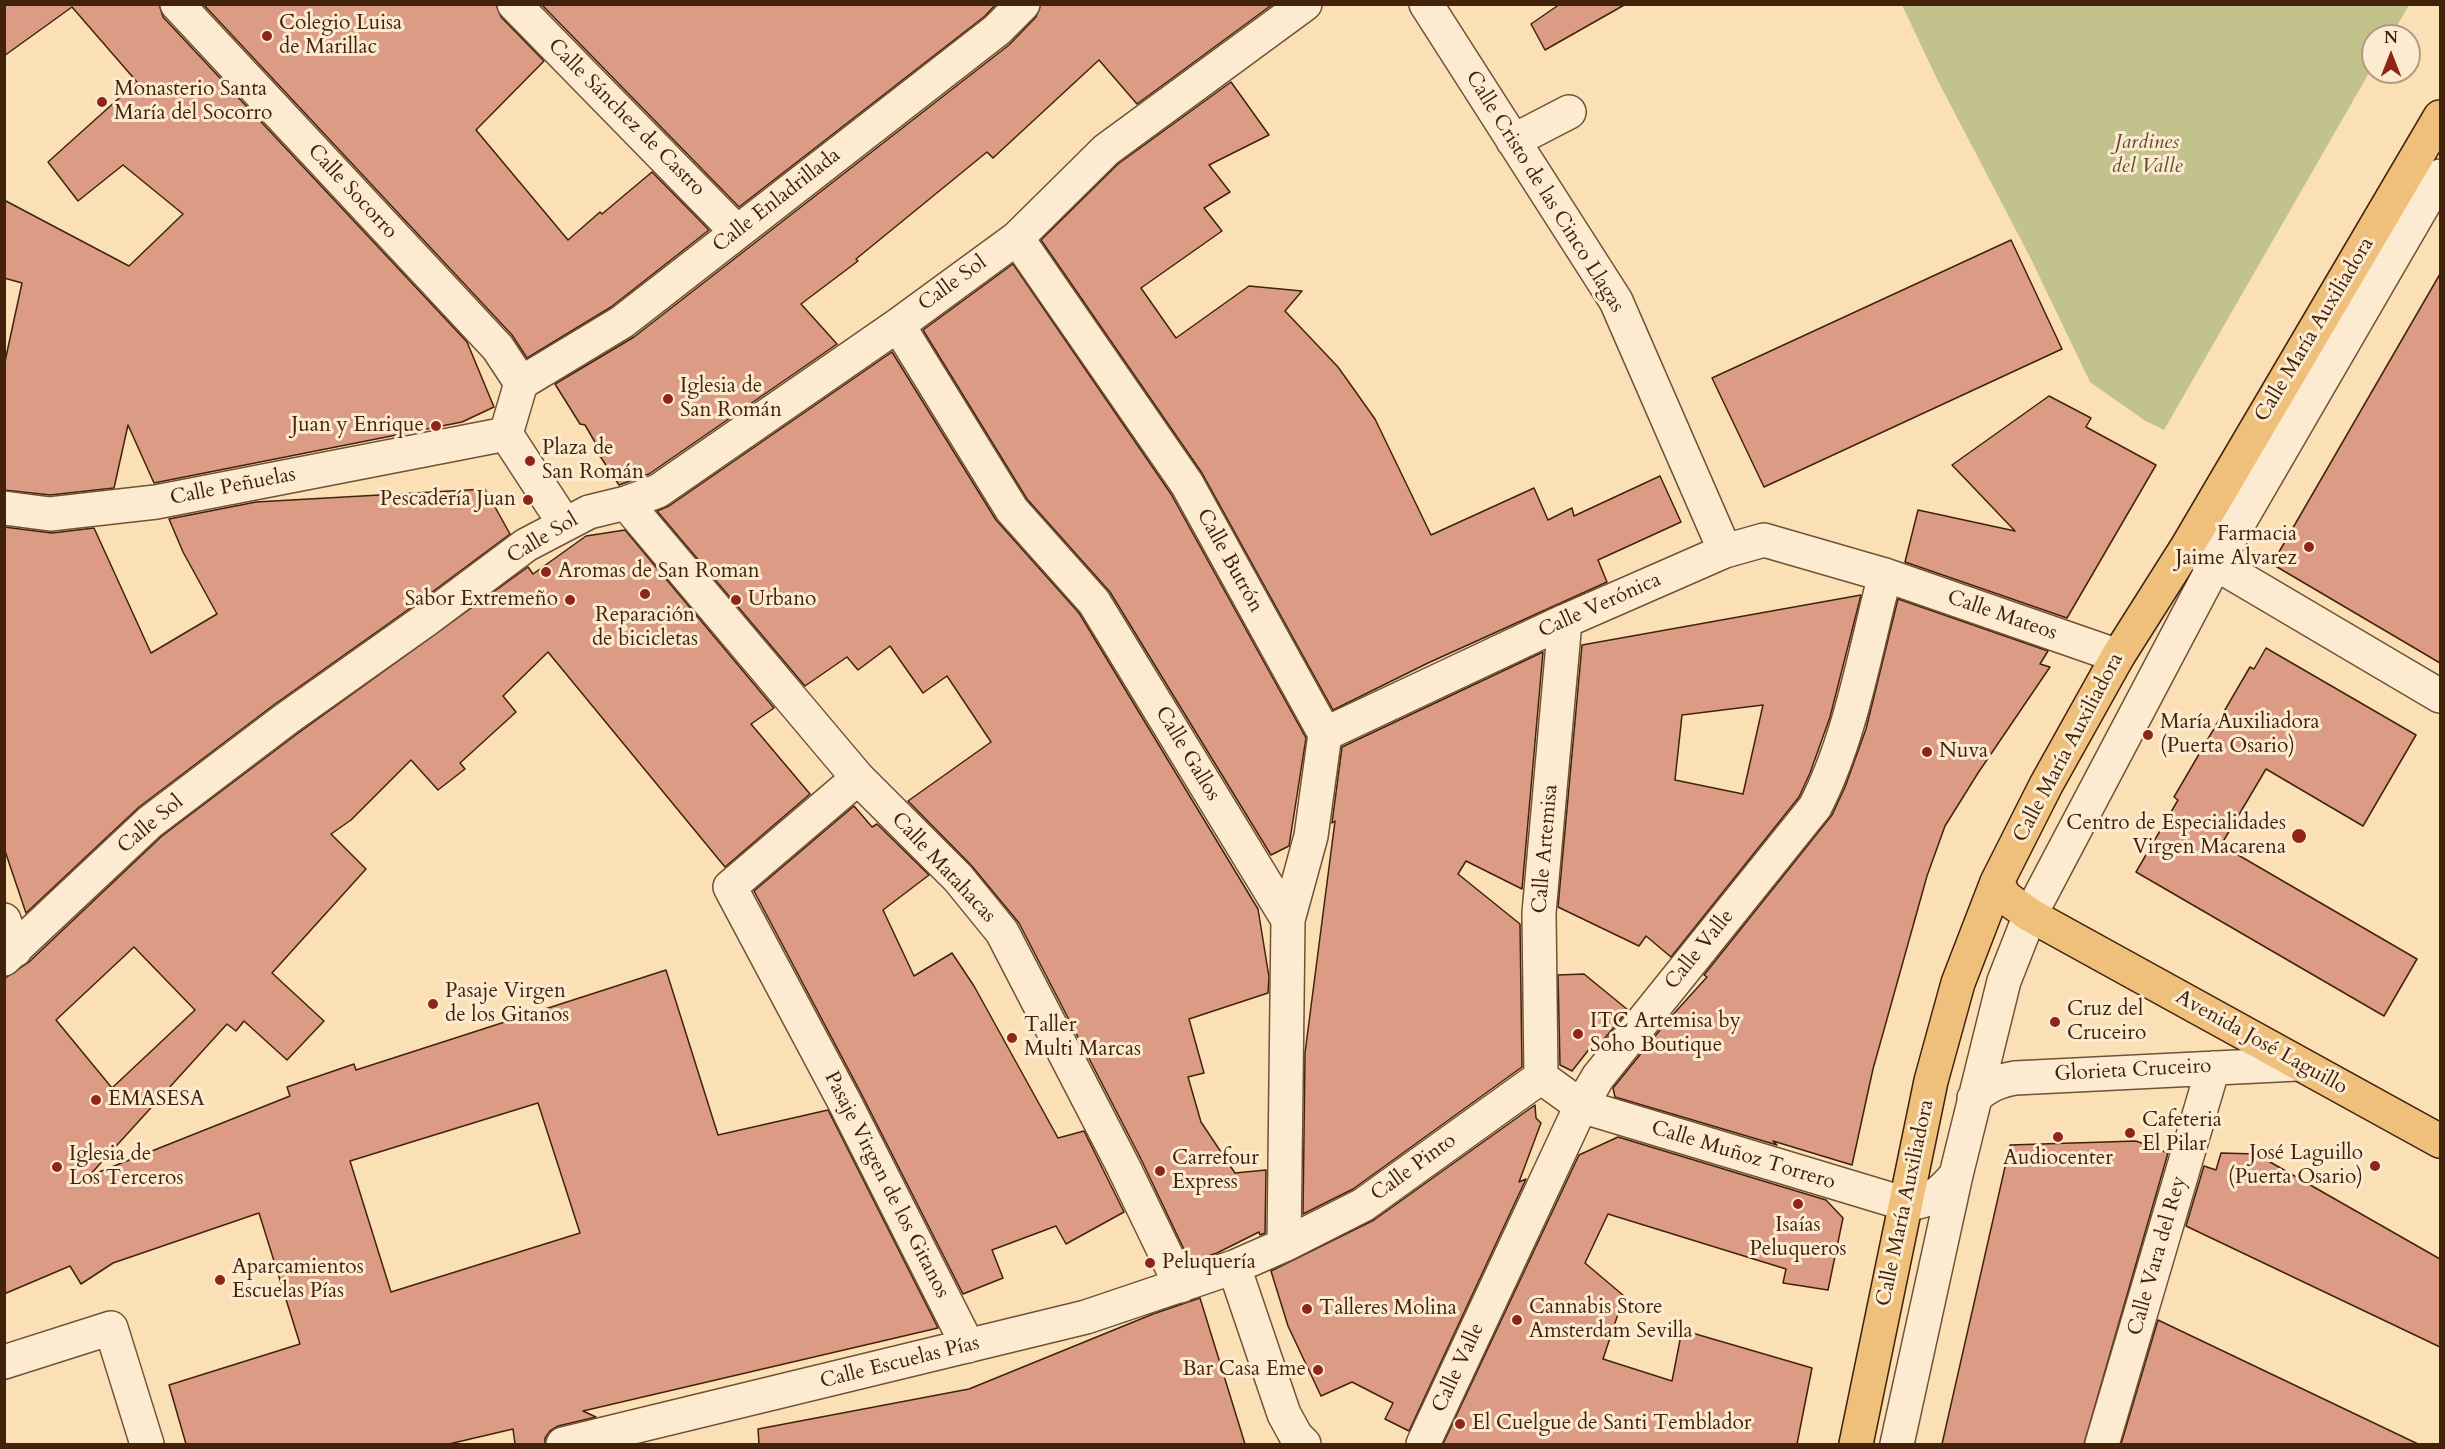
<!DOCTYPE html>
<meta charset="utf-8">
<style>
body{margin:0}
#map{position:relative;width:2445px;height:1449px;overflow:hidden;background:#fbe0b6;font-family:Cardo,serif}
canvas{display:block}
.frame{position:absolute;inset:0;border:6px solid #42220b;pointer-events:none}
.north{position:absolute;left:2361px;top:24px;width:60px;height:60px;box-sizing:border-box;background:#fcebd0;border:2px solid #b29b81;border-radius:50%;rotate:0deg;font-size:16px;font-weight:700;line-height:24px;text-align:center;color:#42220b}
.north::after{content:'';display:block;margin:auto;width:21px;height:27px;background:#8f2418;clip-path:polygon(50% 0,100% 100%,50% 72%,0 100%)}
</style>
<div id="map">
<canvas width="2445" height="1449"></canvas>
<div class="frame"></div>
<div class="north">N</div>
</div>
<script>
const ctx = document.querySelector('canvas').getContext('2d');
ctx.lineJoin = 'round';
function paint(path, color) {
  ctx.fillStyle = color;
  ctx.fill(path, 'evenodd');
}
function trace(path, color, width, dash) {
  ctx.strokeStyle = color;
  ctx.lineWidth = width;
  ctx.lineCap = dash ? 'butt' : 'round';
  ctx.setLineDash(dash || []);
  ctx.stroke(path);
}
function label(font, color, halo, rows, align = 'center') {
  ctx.font = font + ' Cardo,serif';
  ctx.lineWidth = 6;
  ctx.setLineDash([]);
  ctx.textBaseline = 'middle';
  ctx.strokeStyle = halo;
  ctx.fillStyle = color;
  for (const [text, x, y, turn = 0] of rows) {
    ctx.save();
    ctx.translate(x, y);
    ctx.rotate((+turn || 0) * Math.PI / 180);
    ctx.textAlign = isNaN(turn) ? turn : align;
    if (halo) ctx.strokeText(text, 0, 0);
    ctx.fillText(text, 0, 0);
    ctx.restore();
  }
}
const green = new Path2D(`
 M 1902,5 L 2409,5 L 2391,36 L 2373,36 L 2373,66 L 2164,430 L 2144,420 L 2090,382 L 2030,257 L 1938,81 Z`);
const building = new Path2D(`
 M 4,4 L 159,4 L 163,17 L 467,342 L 494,407 L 462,422 L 154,483 L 128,425 L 114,488 L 50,495 L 4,490 L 4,366 L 22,283 L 4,278 L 4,200 L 129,266 L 183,214 L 123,165 L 78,201 L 48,162 L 137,82 L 72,7 L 4,56 Z
 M 203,4 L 496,4 L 501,17 L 544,61 L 476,130 L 568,240 L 600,212 L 602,214 L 652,172 L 709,230 L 611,307 L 527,358 L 512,335 Z
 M 541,4 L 996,4 L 985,16 L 739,207 Z
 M 1041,4 L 1273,4 L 1137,104 L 1099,60 L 993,158 L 987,152 L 856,259 L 858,261 L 801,304 L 837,344 L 649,474 L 619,485 L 598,453 L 599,449 L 585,425 L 580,424 L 555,384 L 634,337 L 1009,45 L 1036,17 Z
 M 1560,4 L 1626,4 L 1545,50 L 1531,24 Z
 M 1231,82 L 1269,135 L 1209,165 L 1230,192 L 1204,208 L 1222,231 L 1141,288 L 1176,338 L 1249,286 L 1302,291 L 1285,311 L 1338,367 L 1375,419 L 1431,535 L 1534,488 L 1548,520 L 1572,508 L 1574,516 L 1660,476 L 1681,522 L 1598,560 L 1607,582 L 1428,663 L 1333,710 L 1202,473 L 1041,240 L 1118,164 Z
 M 2011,240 L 2062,349 L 1764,487 L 1712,378 Z
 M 1013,264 L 1171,494 L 1306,738 L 1289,846 L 1271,855 L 1110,592 L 1027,499 L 923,330 Z
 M 2440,274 L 2440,663 L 2272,564 Z
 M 892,352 L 996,520 L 1079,613 L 1258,909 L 1269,977 L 1268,993 L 1189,1019 L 1204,1073 L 1188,1077 L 1201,1122 L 1235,1173 L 1266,1170 L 1265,1233 L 1260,1235 L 1259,1232 L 1217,1253 L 1190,1262 L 1140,1157 L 1019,923 L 971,865 L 908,801 L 991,742 L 947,676 L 923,693 L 890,646 L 858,670 L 847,657 L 805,686 L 657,511 L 669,506 Z
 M 2049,396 L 2091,418 L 2086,427 L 2156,465 L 2067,618 L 1905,562 L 1918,510 L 2015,531 L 1952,465 Z
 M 485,489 L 510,534 L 416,604 L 275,704 L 139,807 L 26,913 L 4,848 L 4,527 L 52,533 L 94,528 L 151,653 L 217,614 L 183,552 L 169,519 L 256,502 Z
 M 625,530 L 774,708 L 751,724 L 810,794 L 725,867 L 548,652 L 503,696 L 516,712 L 460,763 L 465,769 L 438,790 L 411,760 L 351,820 L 331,834 L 366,869 L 272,973 L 324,1021 L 287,1060 L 244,1021 L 236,1031 L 227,1024 L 89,1176 L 290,1096 L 287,1087 L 354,1064 L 356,1070 L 666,970 L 718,1135 L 828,1110 L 938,1328 L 583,1411 L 596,1417 L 558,1426 L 550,1431 L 545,1438 L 545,1444 L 515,1444 L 513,1429 L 449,1444 L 186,1444 L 169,1385 L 300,1344 L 259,1213 L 113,1263 L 81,1284 L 70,1266 L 4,1294 L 4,979 L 29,962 L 162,836 L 297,734 L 528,567 L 533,574 L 586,536 ZM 134,947 L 195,1010 L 112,1088 L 56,1020 ZM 538,1103 L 580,1233 L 391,1292 L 350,1161 Z
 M 1861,595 L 1830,717 L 1810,773 L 1799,797 L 1671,957 L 1646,936 L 1639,946 L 1558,907 L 1582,645 ZM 1763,705 L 1743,794 L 1675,780 L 1682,715 Z
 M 1898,599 L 2048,651 L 2040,664 L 2050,667 L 1978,773 L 1945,826 L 1927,876 L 1873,1069 L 1852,1165 L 1773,1141 L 1777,1145 L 1615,1097 L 1613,1088 L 1669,1019 L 1707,977 L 1704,975 L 1832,815 L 1845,787 L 1866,729 Z
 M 2266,648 L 2416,735 L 2363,826 L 2266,769 L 2221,845 L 2417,959 L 2384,1016 L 2136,872 L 2178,800 L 2174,797 L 2250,667 L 2254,669 Z
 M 1543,652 L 1522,889 L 1466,861 L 1458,874 L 1520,924 L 1522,1067 L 1353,1189 L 1303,1214 L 1305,1053 L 1335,821 L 1332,823 L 1342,747 Z
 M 854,806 L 872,827 L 877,824 L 929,875 L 883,910 L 914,976 L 952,953 L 974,986 L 1058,1138 L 1084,1131 L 1124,1212 L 1066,1244 L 1056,1226 L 992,1250 L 1003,1278 L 963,1294 L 862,1095 L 754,891 Z
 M 1584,974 L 1628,1010 L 1596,1049 L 1594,1043 L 1572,1071 L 1560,1065 L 1558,975 Z
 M 1535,1105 L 1536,1118 L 1541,1123 L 1519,1182 L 1526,1179 L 1409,1431 L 1385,1419 L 1393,1403 L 1352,1382 L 1321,1396 L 1288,1326 L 1271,1271 L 1374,1220 Z
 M 1618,1137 L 1826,1200 L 1843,1218 L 1828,1290 L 1783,1283 L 1786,1269 L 1608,1214 L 1585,1263 L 1624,1296 L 1603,1359 L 1672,1381 L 1682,1330 L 1812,1368 L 1797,1444 L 1443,1444 L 1579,1155 Z
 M 2136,1141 L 2168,1153 L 2084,1444 L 1942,1444 L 2010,1145 Z
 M 2221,1153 L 2256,1154 L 2440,1259 L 2440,1347 L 2186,1226 L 2204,1166 L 2216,1170 Z
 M 1200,1298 L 1245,1444 L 759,1444 L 758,1429 L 969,1389 L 1153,1314 Z
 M 2158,1320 L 2418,1444 L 2121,1444 Z`);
const minor = new Path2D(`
 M 177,4 L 498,348 L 521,383
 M 514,4 L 737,232
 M 1426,4 L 1616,301 L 1725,551
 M 1513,141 L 1569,112
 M 1017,238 L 1187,484 L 1325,734 L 1311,836 L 1288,920
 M 898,325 L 1012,510 L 1094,602 L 1288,920 L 1284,1245
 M 521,383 L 622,322 L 997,30 L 1023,4
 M 506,434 L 564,523
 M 626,503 L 858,778 L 958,878 L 1002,932 L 1123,1166 L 1181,1286
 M 4,508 L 50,514 L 156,502 L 506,434 L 521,383
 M 2196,552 L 2440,696
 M 1325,734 L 1565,621 L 1725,551 L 1764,540 L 1885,575 L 2118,656
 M 858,778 L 730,887 L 845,1103 L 968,1346
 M 4,920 L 15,950
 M 4,959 L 150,822 L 286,719 L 427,619 L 526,545 L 589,512 L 626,503 L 658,491 L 898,325 L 1017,238 L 1106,150 L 1305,4
 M 1541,1077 L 1539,913 L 1565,621
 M 1541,1077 L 1581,1106 L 1906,1204 C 1930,1202 1941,1193 1956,1175
 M 1974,1098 C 1987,1086 1998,1081 2015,1078 L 2297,1064
 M 1234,1267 L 1284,1414 L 1296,1436 L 1304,1444
 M 4,1362 L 111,1328 L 147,1444
 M 563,1444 L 1086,1317 L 1234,1267 L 1284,1245 L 1363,1205 L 1541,1077
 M 1423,1444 L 1581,1106 L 1598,1077 L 1815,807 C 1851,737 1865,651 1885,575
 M 1897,1444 L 1956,1175 L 2004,981 L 2030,915 L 2215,564 L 2440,176
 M 2102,1444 L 2213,1068`);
const major = new Path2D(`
 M 1997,882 L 2005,897 L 2030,915 L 2440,1141
 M 1856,1444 L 1931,1081 L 1958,983 L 1997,882 L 2046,785 L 2118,656 L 2187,547 L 2440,117`);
const markers = [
 [267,36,6,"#8f2418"],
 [102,102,6,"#8f2418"],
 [668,399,6,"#8f2418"],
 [436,426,6,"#8f2418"],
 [530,461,6,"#8f2418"],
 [528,500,6,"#8f2418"],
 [2309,547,6,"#8f2418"],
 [546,572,6,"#8f2418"],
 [645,594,6,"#8f2418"],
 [570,600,6,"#8f2418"],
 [736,600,6,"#8f2418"],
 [2148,735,6,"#8f2418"],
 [1927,752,6,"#8f2418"],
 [2299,836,8,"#8f2418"],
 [433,1004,6,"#8f2418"],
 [2055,1022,6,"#8f2418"],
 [1578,1034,6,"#8f2418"],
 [1012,1038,6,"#8f2418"],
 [96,1100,6,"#8f2418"],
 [2130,1133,6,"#8f2418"],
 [2058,1137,6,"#8f2418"],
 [2375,1166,6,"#8f2418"],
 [57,1167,6,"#8f2418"],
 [1160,1171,6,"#8f2418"],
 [1798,1204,6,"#8f2418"],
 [1150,1263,6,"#8f2418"],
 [220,1280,6,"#8f2418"],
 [1307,1309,6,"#8f2418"],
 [1517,1320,6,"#8f2418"],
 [1318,1370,6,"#8f2418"],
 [1460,1424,6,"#8f2418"]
];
const poiNames = [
 ["Colegio Luisa",279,24],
 ["de Marillac",279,48],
 ["Monasterio Santa",114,90],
 ["María del Socorro",114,114],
 ["Iglesia de",680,387],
 ["San Román",680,411],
 ["Juan y Enrique",424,426,"right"],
 ["Plaza de",542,449],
 ["San Román",542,473],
 ["Pescadería Juan",516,500,"right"],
 ["Farmacia",2297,535,"right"],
 ["Jaime Alvarez",2297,559,"right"],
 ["Aromas de San Roman",558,572],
 ["Sabor Extremeño",558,600,"right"],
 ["Urbano",748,600],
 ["Reparación",645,616,"center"],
 ["de bicicletas",645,640,"center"],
 ["María Auxiliadora",2160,723],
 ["(Puerta Osario)",2160,747],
 ["Nuva",1939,752],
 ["Centro de Especialidades",2286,824,"right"],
 ["Virgen Macarena",2286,848,"right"],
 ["Pasaje Virgen",445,992],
 ["de los Gitanos",445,1016],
 ["Cruz del",2067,1010],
 ["Cruceiro",2067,1034],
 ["ITC Artemisa by",1590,1022],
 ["Soho Boutique",1590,1046],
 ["Taller",1024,1026],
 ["Multi Marcas",1024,1050],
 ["EMASESA",108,1100],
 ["Cafeteria",2142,1121],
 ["El Pilar",2142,1145],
 ["José Laguillo",2363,1154,"right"],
 ["(Puerta Osario)",2363,1178,"right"],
 ["Iglesia de",69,1155],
 ["Los Terceros",69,1179],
 ["Carrefour",1172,1159],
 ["Express",1172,1183],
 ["Audiocenter",2058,1159,"center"],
 ["Isaías",1798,1226,"center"],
 ["Peluqueros",1798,1250,"center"],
 ["Peluquería",1162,1263],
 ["Aparcamientos",232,1268],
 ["Escuelas Pías",232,1292],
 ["Cannabis Store",1529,1308],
 ["Amsterdam Sevilla",1529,1332],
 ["Talleres Molina",1319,1309],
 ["Bar Casa Eme",1306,1370,"right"],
 ["El Cuelgue de Santi Temblador",1472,1424]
];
const streetNames = [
 ["Calle Sánchez de Castro",626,118,45],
 ["Calle Socorro",352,192,47],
 ["Calle Cristo de las Cinco Llagas",1544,192,58],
 ["Calle Enladrillada",777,201,-38],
 ["Calle Sol",953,284,-36],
 ["Calle María Auxiliadora",2315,330,-59],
 ["Calle Peñuelas",233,487,-11],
 ["Calle Sol",543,539,-31],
 ["Calle Butrón",1229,561,61],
 ["Calle Verónica",1600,606,-24],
 ["Calle Mateos",2002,616,19],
 ["Calle María Auxiliadora",2069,748,-62],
 ["Calle Gallos",1187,754,59],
 ["Calle Sol",151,825,-40],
 ["Calle Artemisa",1546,849,-85],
 ["Calle Matahacas",943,868,47],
 ["Calle Valle",1700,950,-51],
 ["Avenida José Laguillo",2261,1043,29],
 ["Glorieta Cruceiro",2133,1071,-3],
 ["Calle Muñoz Torrero",1743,1156,17],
 ["Calle Pinto",1414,1168,-36],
 ["Pasaje Virgen de los Gitanos",886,1185,63],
 ["Calle María Auxiliadora",1906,1203,-78],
 ["Calle Vara del Rey",2158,1256,-74],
 ["Calle Escuelas Pías",900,1363,-14],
 ["Calle Valle",1459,1368,-65]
];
const parkNames = [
 ["Jardines",2147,143],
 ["del Valle",2147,167]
];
paint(green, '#c1c28c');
paint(building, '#db9b84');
trace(building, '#42220b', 1.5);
trace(minor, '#705236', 36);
trace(major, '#42220b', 36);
trace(minor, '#fcebd0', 33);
trace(major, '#eec07b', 33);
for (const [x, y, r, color] of markers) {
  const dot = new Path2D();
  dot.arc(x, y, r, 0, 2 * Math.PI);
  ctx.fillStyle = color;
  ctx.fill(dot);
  trace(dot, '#fcebd0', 2);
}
label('21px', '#42220b', '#fcebd0', poiNames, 'left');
label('21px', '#42220b', '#fcebd0', streetNames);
label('italic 21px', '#624a2b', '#fcebd0', parkNames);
</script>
